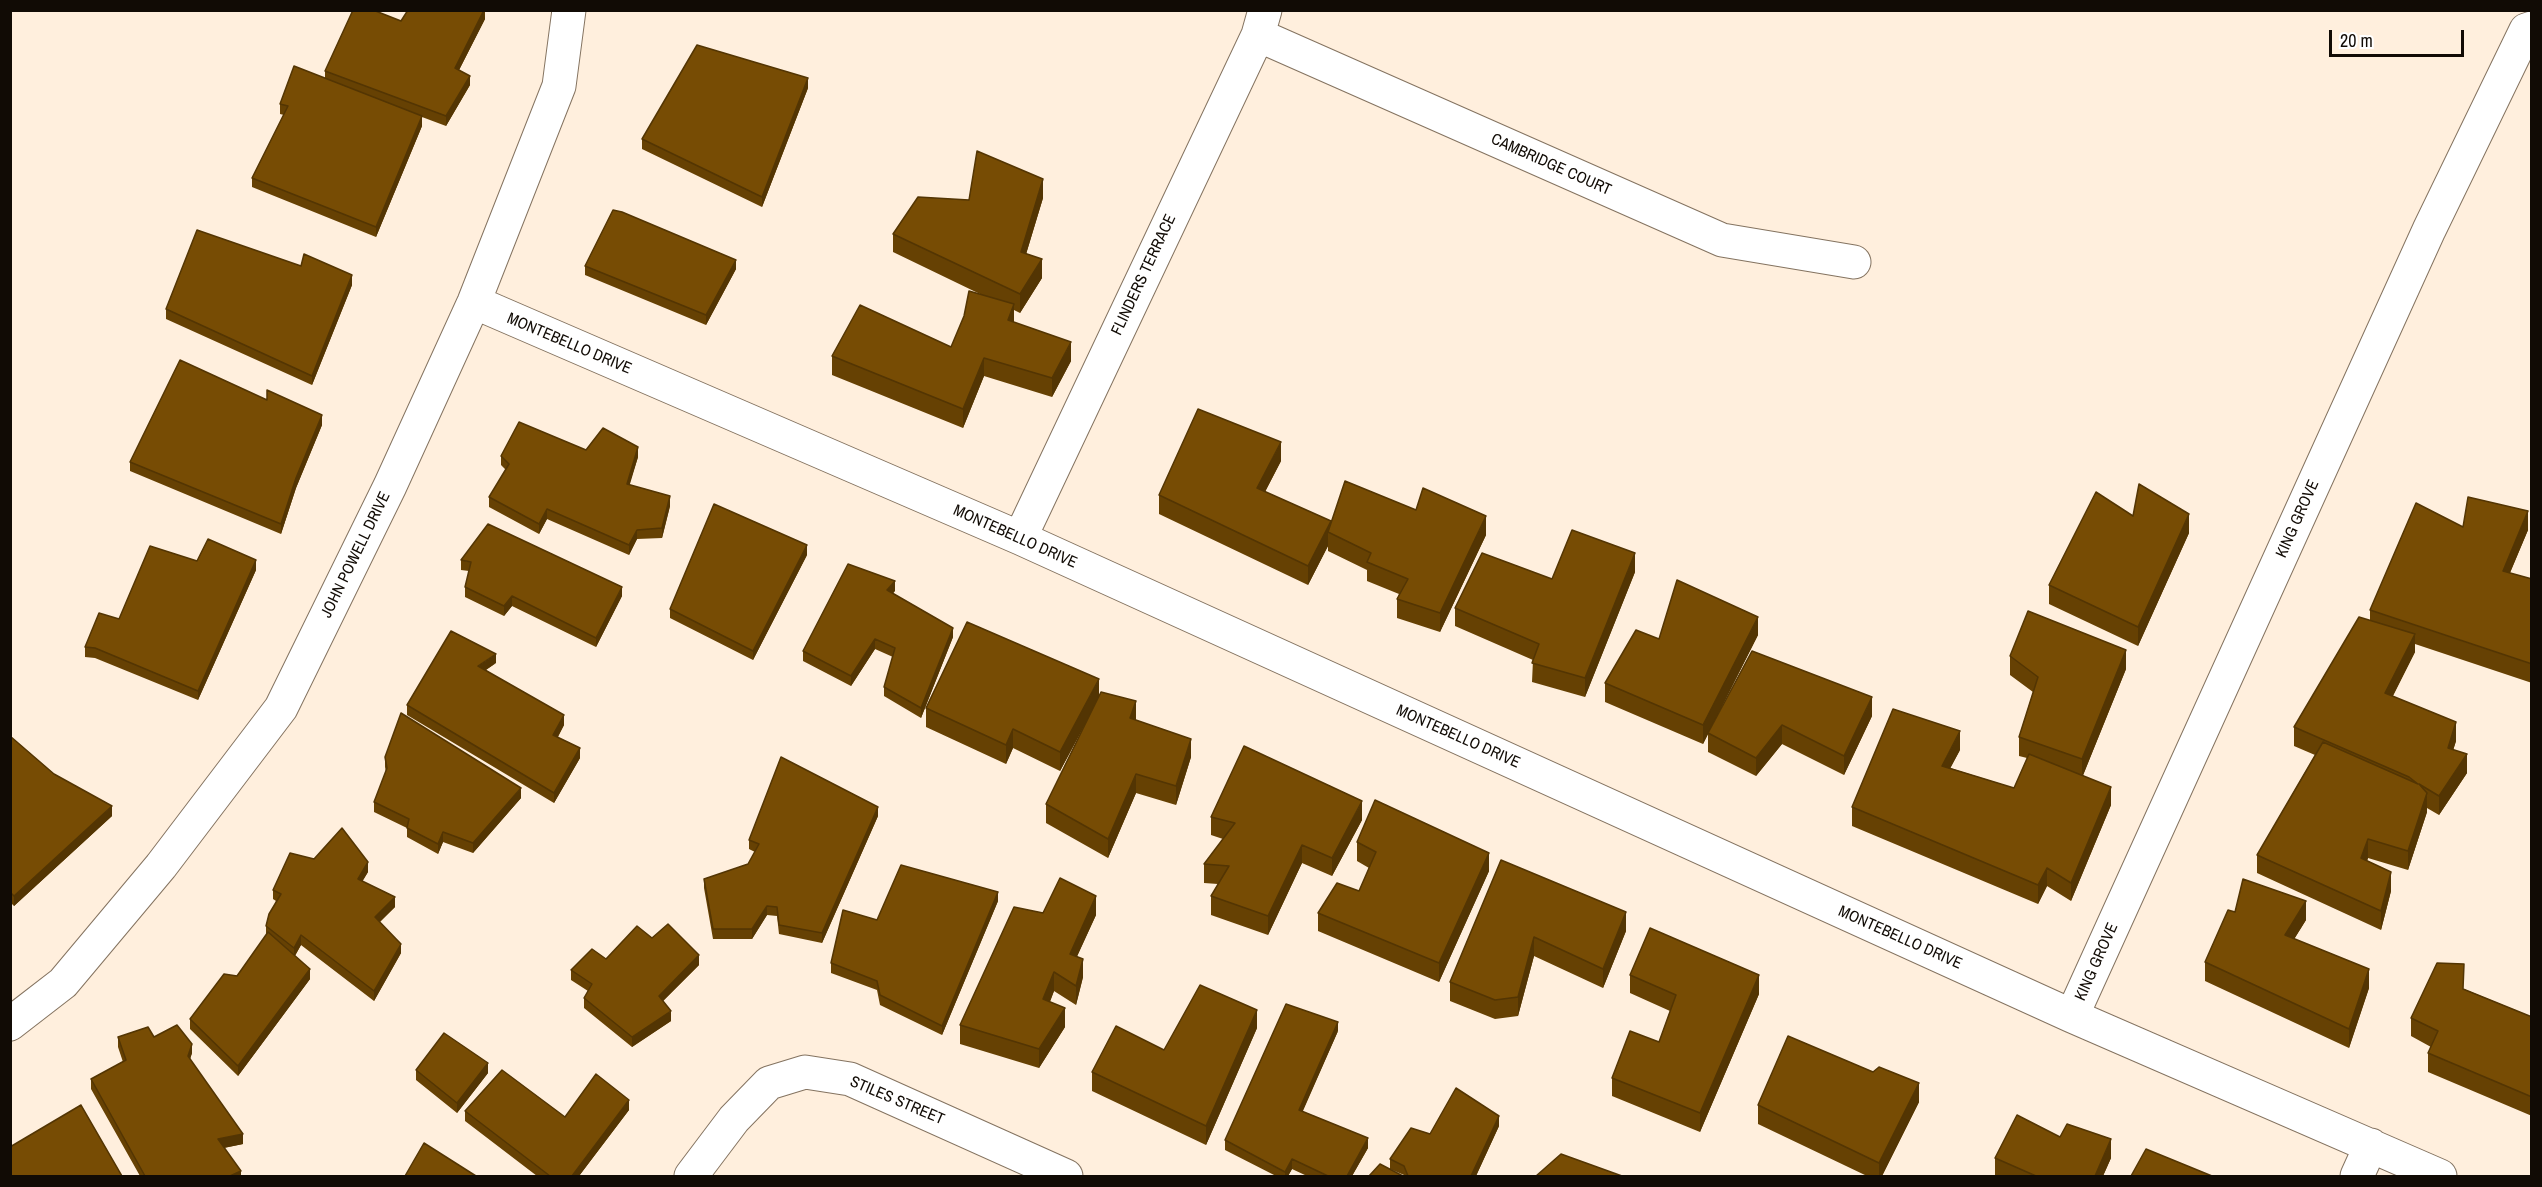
<!DOCTYPE html>
<style>
body{margin:0}
#map{position:relative;width:2542px;height:1187px;overflow:hidden;background:#ffefdd;font-family:"Archivo Narrow",sans-serif}
canvas{display:block}
.frame{position:absolute;inset:0;border:12px solid #110b05;pointer-events:none}
.scale{position:absolute;left:2329px;top:30px;width:135px;height:27px;box-sizing:border-box;border:3px solid #110b05;border-top:0;padding-left:8px;font-size:18px;line-height:21px;white-space:nowrap;color:#110b05;-webkit-text-stroke:4px #fff;paint-order:stroke}
</style>
<div id="map">
<canvas width="2542" height="1187"></canvas>
<div class="frame"></div>
<div class="scale">20 m</div>
</div>
<script>
const ctx = document.querySelector('canvas').getContext('2d');
ctx.lineJoin = 'round';
function trace(path, color, width, dash) {
  ctx.strokeStyle = color;
  ctx.lineWidth = width;
  ctx.lineCap = dash ? 'butt' : 'round';
  ctx.setLineDash(dash || []);
  ctx.stroke(path);
}
function paint(path, color) {
  ctx.fillStyle = color;
  ctx.fill(path, 'evenodd');
}
function label(font, color, halo, rows, align = 'center') {
  ctx.font = font + ' "Archivo Narrow",sans-serif';
  ctx.lineWidth = 6;
  ctx.setLineDash([]);
  ctx.textBaseline = 'middle';
  ctx.strokeStyle = halo;
  ctx.fillStyle = color;
  for (const [text, x, y, turn = 0] of rows) {
    ctx.save();
    ctx.translate(x, y);
    ctx.rotate((+turn || 0) * Math.PI / 180);
    ctx.textAlign = isNaN(turn) ? turn : align;
    if (halo) ctx.strokeText(text, 0, 0);
    ctx.fillText(text, 0, 0);
    ctx.restore();
  }
}
const minor = new Path2D(`
 M 1258,35 L 1722,240 L 1854,262
 M 474,302 L 1020,538 L 2072,1016 L 2440,1176
 M 1020,538 L 1258,35 L 1265,10
 M 2072,1016 L 2429,230 L 2526,30 L 2532,28
 M 10,1024 L 63,983 L 161,866 L 281,708 L 390,486 L 474,302 L 559,86 L 569,10
 M 691,1176 L 734,1119 L 769,1083 L 805,1072 L 850,1079 L 1066,1176
 M 2357,1176 L 2371,1145`);
const wall = new Path2D(`
 M 485,10 L 485,19 L 459,70 L 470,85 L 446,126 L 422,117 L 422,126 L 376,237 L 252,187 L 252,178 L 284,115 L 280,114 L 280,104 L 325,78 L 325,71 L 401,21 Z
 M 808,88 L 762,207 L 642,149 L 642,139 Z
 M 1043,198 L 1026,254 L 1042,278 L 1020,313 L 1014,310 L 1014,322 L 1071,361 L 1052,397 L 984,376 L 963,428 L 832,375 L 832,356 L 951,347 L 980,294 L 893,252 L 893,234 L 969,200 Z
 M 301,266 L 352,285 L 312,385 L 166,319 L 166,309 Z
 M 585,266 L 736,269 L 706,325 L 585,275 Z
 M 267,400 L 322,425 L 296,488 L 281,534 L 130,471 L 130,462 Z
 M 586,450 L 638,457 L 629,485 L 670,506 L 662,538 L 637,539 L 629,555 L 547,519 L 539,534 L 489,507 L 489,497 L 506,470 L 501,465 L 501,456 Z
 M 1281,461 L 1265,492 L 1331,521 L 1416,510 L 1486,535 L 1440,632 L 1397,618 L 1397,599 L 1399,594 L 1367,581 L 1367,570 L 1328,551 L 1328,546 L 1308,585 L 1159,514 L 1159,495 Z
 M 2133,516 L 2189,533 L 2138,646 L 2049,604 L 2049,585 Z
 M 2463,527 L 2528,530 L 2510,573 L 2532,579 L 2532,683 L 2415,644 L 2415,652 L 2393,696 L 2456,741 L 2453,750 L 2467,773 L 2439,815 L 2427,808 L 2427,812 L 2408,870 L 2368,858 L 2367,861 L 2391,891 L 2381,930 L 2257,873 L 2257,855 L 2315,755 L 2294,746 L 2294,727 L 2370,620 L 2370,610 Z
 M 807,555 L 753,660 L 670,618 L 670,609 Z
 M 461,560 L 622,596 L 596,647 L 512,606 L 504,616 L 465,597 L 465,587 L 469,571 L 461,570 Z
 M 197,561 L 256,570 L 198,700 L 95,658 L 85,657 L 85,647 L 119,619 Z
 M 1635,572 L 1585,697 L 1532,682 L 1533,660 L 1455,626 L 1455,608 L 1552,579 Z
 M 895,591 L 893,593 L 953,637 L 921,718 L 884,696 L 884,687 L 893,657 L 875,649 L 851,686 L 803,661 L 803,651 Z
 M 1758,635 L 1711,728 L 1872,716 L 1844,775 L 1782,744 L 1756,776 L 1708,752 L 1708,734 L 1703,744 L 1605,702 L 1605,683 L 1659,639 Z
 M 2010,656 L 2126,669 L 2083,775 L 2111,805 L 2071,901 L 2047,886 L 2038,904 L 1852,826 L 1852,807 L 1960,750 L 1950,768 L 2014,788 L 2027,758 L 2019,756 L 2019,737 L 2033,692 L 2010,675 Z
 M 496,663 L 486,670 L 564,725 L 558,737 L 580,758 L 554,803 L 407,715 L 407,705 Z
 M 1099,696 L 1191,757 L 1176,805 L 1136,793 L 1108,858 L 1046,823 L 1046,804 L 1087,721 L 1060,771 L 1013,748 L 1006,764 L 926,727 L 926,708 Z
 M 10,736 L 54,774 L 112,816 L 14,906 L 10,902 Z
 M 385,757 L 521,798 L 473,853 L 443,842 L 438,854 L 407,837 L 407,828 L 374,812 L 374,802 L 386,772 L 385,767 Z
 M 878,816 L 822,943 L 779,934 L 777,916 L 767,915 L 752,939 L 713,939 L 704,888 L 704,879 L 748,864 L 755,852 L 749,849 L 749,840 Z
 M 1211,817 L 1362,820 L 1332,876 L 1302,863 L 1268,935 L 1211,915 L 1211,896 L 1218,884 L 1204,883 L 1204,864 L 1223,839 L 1211,835 Z
 M 1357,842 L 1489,871 L 1439,982 L 1318,931 L 1318,913 L 1359,891 L 1369,868 L 1357,861 Z
 M 1501,860 L 1626,931 L 1603,988 L 1534,956 L 1518,1016 L 1495,1019 L 1450,1001 L 1450,982 Z
 M 368,872 L 362,881 L 395,907 L 380,922 L 401,953 L 374,1001 L 301,945 L 295,956 L 310,979 L 238,1076 L 190,1029 L 190,1019 L 237,976 L 266,935 L 266,926 L 276,901 L 273,899 L 273,890 Z
 M 998,901 L 942,1035 L 880,1005 L 877,990 L 831,973 L 831,963 L 877,920 Z
 M 2235,912 L 2306,920 L 2294,939 L 2369,988 L 2349,1048 L 2205,981 L 2205,962 Z
 M 1043,913 L 1096,915 L 1077,956 L 1083,977 L 1076,1005 L 1054,991 L 1050,1002 L 1065,1027 L 1039,1068 L 960,1044 L 960,1025 Z
 M 652,938 L 699,965 L 663,1001 L 671,1021 L 632,1047 L 584,1008 L 584,998 L 588,991 L 571,980 L 571,970 L 606,959 Z
 M 1630,975 L 1759,994 L 1700,1132 L 1612,1096 L 1612,1078 L 1659,1042 L 1670,1011 L 1630,993 Z
 M 2464,989 L 2532,1017 L 2532,1116 L 2428,1072 L 2428,1053 L 2431,1047 L 2411,1036 L 2411,1018 Z
 M 1257,1028 L 1206,1145 L 1092,1091 L 1092,1072 L 1164,1050 Z
 M 1338,1031 L 1302,1112 L 1368,1148 L 1352,1176 L 1307,1176 L 1292,1169 L 1288,1176 L 1276,1176 L 1225,1150 L 1225,1140 Z
 M 118,1037 L 154,1037 L 192,1053 L 190,1059 L 243,1144 L 224,1148 L 241,1176 L 140,1176 L 91,1089 L 91,1079 L 123,1062 L 118,1047 Z
 M 416,1070 L 488,1073 L 457,1113 L 416,1080 Z
 M 1873,1072 L 1919,1102 L 1882,1176 L 1867,1176 L 1758,1124 L 1758,1105 Z
 M 629,1110 L 579,1176 L 537,1176 L 465,1121 L 465,1111 L 565,1117 Z
 M 1499,1126 L 1476,1176 L 1405,1176 L 1404,1175 L 1390,1169 L 1390,1159 L 1430,1134 Z
 M 2060,1137 L 2111,1158 L 2103,1176 L 1995,1176 L 1995,1158 Z`);
const shadedWall = new Path2D(`
 M 484,10 L 485,19 L 455,78 L 455,68 Z
 M 470,76 L 470,85 L 446,126 L 446,116 Z
 M 808,78 L 808,88 L 762,207 L 762,197 Z
 M 422,116 L 422,126 L 376,237 L 376,227 Z
 M 1043,179 L 1043,198 L 1021,271 L 1021,252 Z
 M 1042,259 L 1042,278 L 1020,313 L 1020,294 Z
 M 736,260 L 736,269 L 706,325 L 706,315 Z
 M 352,275 L 352,285 L 312,385 L 312,376 Z
 M 1014,304 L 1014,323 L 1008,320 Z
 M 1071,342 L 1071,361 L 1052,397 L 1052,378 Z
 M 984,358 L 984,376 L 963,428 L 963,409 Z
 M 322,415 L 322,425 L 296,488 L 281,534 L 281,524 L 296,478 Z
 M 1281,442 L 1281,461 L 1257,507 L 1257,488 Z
 M 638,447 L 638,457 L 627,494 L 627,484 Z
 M 670,496 L 670,506 L 662,538 L 662,528 Z
 M 547,509 L 547,519 L 539,534 L 539,524 Z
 M 2528,511 L 2528,530 L 2503,589 L 2503,571 Z
 M 2189,514 L 2189,533 L 2138,646 L 2138,627 Z
 M 1486,516 L 1486,535 L 1440,632 L 1440,613 Z
 M 1331,521 L 1331,533 L 1328,532 L 1328,546 L 1308,585 L 1308,566 Z
 M 637,530 L 637,539 L 629,555 L 629,545 Z
 M 807,545 L 807,555 L 753,660 L 753,651 Z
 M 1635,553 L 1635,572 L 1585,697 L 1585,678 Z
 M 256,560 L 256,570 L 198,700 L 198,691 Z
 M 895,581 L 895,591 L 887,600 L 887,590 Z
 M 622,587 L 622,596 L 596,647 L 596,638 Z
 M 512,596 L 512,606 L 504,616 L 504,606 Z
 M 1758,617 L 1758,635 L 1703,744 L 1703,725 Z
 M 953,628 L 953,637 L 921,718 L 921,708 Z
 M 2415,634 L 2415,652 L 2385,711 L 2385,693 Z
 M 875,639 L 875,649 L 851,686 L 851,676 Z
 M 2126,650 L 2126,669 L 2082,778 L 2082,759 Z
 M 496,654 L 496,663 L 478,675 L 478,666 Z
 M 1099,679 L 1099,698 L 1060,771 L 1060,752 Z
 M 1872,697 L 1872,716 L 1844,775 L 1844,756 Z
 M 1136,701 L 1136,720 L 1130,718 Z
 M 564,715 L 564,725 L 553,745 L 553,735 Z
 M 2456,722 L 2456,741 L 2448,767 L 2448,748 Z
 M 1782,725 L 1782,744 L 1756,776 L 1756,758 Z
 M 1013,729 L 1013,748 L 1006,764 L 1006,745 Z
 M 1960,731 L 1960,750 L 1942,784 L 1942,766 Z
 M 1191,739 L 1191,757 L 1176,805 L 1176,786 Z
 M 580,748 L 580,758 L 554,803 L 554,793 Z
 M 2467,754 L 2467,773 L 2439,815 L 2439,796 Z
 M 1136,774 L 1136,793 L 1108,858 L 1108,839 Z
 M 2111,787 L 2111,805 L 2071,901 L 2071,883 Z
 M 521,788 L 521,798 L 473,853 L 473,843 Z
 M 2427,793 L 2427,812 L 2408,870 L 2408,851 Z
 M 1362,801 L 1362,820 L 1332,876 L 1332,858 Z
 M 112,806 L 112,816 L 14,906 L 14,896 Z
 M 878,807 L 878,816 L 822,943 L 822,933 Z
 M 443,832 L 443,842 L 438,854 L 438,844 Z
 M 2368,839 L 2368,858 L 2361,876 L 2361,858 Z
 M 1302,845 L 1302,863 L 1268,935 L 1268,916 Z
 M 1489,853 L 1489,871 L 1439,982 L 1439,963 Z
 M 368,862 L 368,872 L 358,889 L 358,879 Z
 M 2047,868 L 2047,886 L 2038,904 L 2038,885 Z
 M 2391,872 L 2391,891 L 2381,930 L 2381,911 Z
 M 998,892 L 998,901 L 942,1035 L 942,1026 Z
 M 1096,896 L 1096,915 L 1070,972 L 1070,954 Z
 M 395,897 L 395,907 L 375,926 L 375,917 Z
 M 2306,901 L 2306,920 L 2285,954 L 2285,935 Z
 M 767,906 L 767,915 L 752,939 L 752,929 Z
 M 1626,912 L 1626,931 L 1603,988 L 1603,969 Z
 M 301,935 L 301,945 L 294,957 L 294,948 Z
 M 1534,937 L 1534,956 L 1518,1016 L 1518,997 Z
 M 401,944 L 401,953 L 374,1001 L 374,991 Z
 M 699,955 L 699,965 L 659,1005 L 659,996 Z
 M 1083,959 L 1083,977 L 1076,1005 L 1076,986 Z
 M 310,969 L 310,979 L 238,1076 L 238,1066 Z
 M 2369,969 L 2369,988 L 2349,1048 L 2349,1029 Z
 M 1054,972 L 1054,991 L 1043,1018 L 1043,999 Z
 M 1759,975 L 1759,994 L 1700,1132 L 1700,1113 Z
 M 1065,1008 L 1065,1027 L 1039,1068 L 1039,1049 Z
 M 1257,1010 L 1257,1028 L 1206,1145 L 1206,1126 Z
 M 671,1011 L 671,1021 L 632,1047 L 632,1037 Z
 M 1338,1022 L 1338,1031 L 1299,1120 L 1299,1110 Z
 M 192,1044 L 192,1053 L 188,1065 L 188,1056 Z
 M 488,1063 L 488,1073 L 457,1113 L 457,1103 Z
 M 1919,1083 L 1919,1102 L 1882,1176 L 1879,1176 L 1879,1163 Z
 M 629,1100 L 629,1110 L 579,1176 L 572,1176 Z
 M 1499,1116 L 1499,1126 L 1476,1176 L 1471,1176 Z
 M 243,1134 L 243,1144 L 218,1149 L 218,1139 Z
 M 1368,1138 L 1368,1148 L 1352,1176 L 1347,1176 Z
 M 2111,1139 L 2111,1158 L 2103,1176 L 2095,1176 Z
 M 1292,1159 L 1292,1169 L 1288,1176 L 1285,1176 L 1285,1172 Z
 M 241,1171 L 241,1176 L 230,1176 Z`);
const building = new Path2D(`
 M 353,10 L 373,10 L 401,21 L 408,10 L 484,10 L 455,68 L 470,76 L 446,116 L 325,71 Z
 M 697,45 L 808,78 L 762,197 L 642,139 Z
 M 294,66 L 422,116 L 376,227 L 252,178 L 288,106 L 280,104 Z
 M 977,151 L 1043,179 L 1021,252 L 1042,259 L 1020,294 L 893,234 L 918,197 L 969,200 Z
 M 613,210 L 622,212 L 736,260 L 706,315 L 585,266 Z
 M 197,230 L 301,266 L 304,254 L 352,275 L 312,376 L 166,309 Z
 M 969,291 L 1014,304 L 1008,320 L 1071,342 L 1052,378 L 984,358 L 963,409 L 832,356 L 860,305 L 951,347 L 964,316 Z
 M 180,360 L 267,400 L 267,390 L 322,415 L 296,478 L 281,524 L 130,462 Z
 M 1198,409 L 1281,442 L 1257,488 L 1331,521 L 1308,566 L 1159,495 Z
 M 519,422 L 586,450 L 603,428 L 638,447 L 627,484 L 670,496 L 662,528 L 637,530 L 629,545 L 547,509 L 539,524 L 489,497 L 509,464 L 501,456 Z
 M 1345,481 L 1416,510 L 1423,488 L 1486,516 L 1440,613 L 1397,599 L 1408,579 L 1367,562 L 1371,553 L 1328,532 Z
 M 2139,484 L 2189,514 L 2138,627 L 2049,585 L 2096,492 L 2133,516 Z
 M 2468,497 L 2528,511 L 2503,571 L 2532,579 L 2532,664 L 2370,610 L 2416,503 L 2463,527 Z
 M 714,504 L 807,545 L 753,651 L 670,609 Z
 M 488,524 L 622,587 L 596,638 L 512,596 L 504,606 L 465,587 L 471,562 L 461,560 Z
 M 1572,530 L 1635,553 L 1585,678 L 1532,663 L 1539,644 L 1455,608 L 1482,553 L 1552,579 Z
 M 208,539 L 256,560 L 198,691 L 95,648 L 85,647 L 99,613 L 119,619 L 150,546 L 197,561 Z
 M 848,564 L 895,581 L 887,590 L 953,628 L 921,708 L 884,687 L 895,648 L 875,639 L 851,676 L 803,651 Z
 M 1677,580 L 1758,617 L 1703,725 L 1605,683 L 1636,630 L 1659,639 Z
 M 2028,611 L 2126,650 L 2082,759 L 2019,737 L 2038,677 L 2010,656 Z
 M 2359,617 L 2415,634 L 2385,693 L 2456,722 L 2448,748 L 2467,754 L 2439,796 L 2419,784 L 2427,793 L 2408,851 L 2368,839 L 2361,858 L 2391,872 L 2381,911 L 2257,855 L 2323,742 L 2418,784 L 2409,777 L 2294,727 Z
 M 967,622 L 1099,679 L 1060,752 L 1013,729 L 1006,745 L 926,708 Z
 M 451,631 L 496,654 L 478,666 L 564,715 L 553,735 L 580,748 L 554,793 L 407,705 Z
 M 1752,651 L 1872,697 L 1844,756 L 1782,725 L 1756,758 L 1708,733 Z
 M 1101,692 L 1136,701 L 1130,718 L 1191,739 L 1176,786 L 1136,774 L 1108,839 L 1046,804 Z
 M 1893,709 L 1960,731 L 1942,766 L 2014,788 L 2029,754 L 2111,787 L 2071,883 L 2047,868 L 2038,885 L 1852,807 Z
 M 401,713 L 521,788 L 473,843 L 443,832 L 438,844 L 407,828 L 409,819 L 374,802 L 387,768 L 385,757 Z
 M 10,736 L 54,774 L 112,806 L 14,896 L 10,892 Z
 M 1244,746 L 1362,801 L 1332,858 L 1302,845 L 1268,916 L 1211,896 L 1229,866 L 1204,864 L 1235,823 L 1211,817 Z
 M 781,757 L 878,807 L 822,933 L 779,925 L 777,907 L 767,906 L 752,929 L 713,929 L 704,879 L 748,864 L 759,844 L 749,840 Z
 M 1375,800 L 1489,853 L 1439,963 L 1318,913 L 1337,883 L 1359,891 L 1376,852 L 1357,842 Z
 M 342,828 L 368,862 L 358,879 L 395,897 L 375,917 L 401,944 L 374,991 L 301,935 L 294,948 L 266,926 L 269,914 L 281,894 L 273,890 L 290,853 L 314,859 Z
 M 1501,860 L 1626,912 L 1603,969 L 1534,937 L 1518,997 L 1495,1000 L 1450,982 Z
 M 901,865 L 998,892 L 942,1026 L 880,995 L 877,981 L 831,963 L 843,910 L 877,920 Z
 M 1060,878 L 1096,896 L 1070,954 L 1083,959 L 1076,986 L 1054,972 L 1043,999 L 1065,1008 L 1039,1049 L 960,1025 L 1014,907 L 1043,913 Z
 M 2243,879 L 2306,901 L 2285,935 L 2369,969 L 2349,1029 L 2205,962 L 2228,910 L 2235,912 Z
 M 668,924 L 699,955 L 659,996 L 671,1011 L 632,1037 L 584,998 L 592,984 L 571,970 L 592,949 L 606,959 L 637,926 L 652,938 Z
 M 1650,928 L 1759,975 L 1700,1113 L 1612,1078 L 1630,1031 L 1659,1042 L 1676,995 L 1630,975 Z
 M 268,932 L 310,969 L 238,1066 L 190,1019 L 224,974 L 237,976 Z
 M 2437,963 L 2464,964 L 2463,989 L 2532,1017 L 2532,1097 L 2428,1053 L 2438,1031 L 2411,1018 Z
 M 1200,985 L 1257,1010 L 1206,1126 L 1092,1072 L 1116,1026 L 1164,1050 Z
 M 1286,1004 L 1338,1022 L 1299,1110 L 1368,1138 L 1347,1176 L 1328,1176 L 1292,1159 L 1285,1172 L 1225,1140 Z
 M 177,1025 L 192,1044 L 188,1056 L 243,1134 L 218,1139 L 241,1171 L 230,1176 L 145,1176 L 91,1079 L 126,1060 L 118,1037 L 148,1027 L 154,1037 Z
 M 444,1033 L 488,1063 L 457,1103 L 416,1070 Z
 M 1788,1036 L 1873,1072 L 1879,1067 L 1919,1083 L 1879,1163 L 1758,1105 Z
 M 502,1070 L 565,1117 L 596,1074 L 629,1100 L 572,1176 L 550,1176 L 465,1111 Z
 M 1456,1088 L 1499,1116 L 1471,1176 L 1408,1176 L 1404,1166 L 1390,1159 L 1411,1128 L 1430,1134 Z
 M 81,1105 L 122,1176 L 10,1176 L 10,1147 Z
 M 2017,1115 L 2060,1137 L 2067,1124 L 2111,1139 L 2095,1176 L 2036,1176 L 1995,1158 Z
 M 424,1143 L 476,1176 L 405,1176 Z
 M 2146,1149 L 2212,1176 L 2131,1176 Z
 M 1561,1154 L 1622,1176 L 1536,1176 Z
 M 1380,1164 L 1403,1176 L 1369,1176 Z`);
const streetNames = [
 ["CAMBRIDGE COURT",1551,165,24],
 ["FLINDERS TERRACE",1144,275,-65],
 ["MONTEBELLO DRIVE",569,344,23],
 ["KING GROVE",2298,519,-66],
 ["MONTEBELLO DRIVE",1015,537,24],
 ["JOHN POWELL DRIVE",356,555,-64],
 ["MONTEBELLO DRIVE",1458,737,24],
 ["MONTEBELLO DRIVE",1900,938,24],
 ["KING GROVE",2097,962,-66],
 ["STILES STREET",897,1101,23]
];
trace(minor, '#847360', 35);
trace(minor, '#fff', 33);
paint(wall, '#664103');
paint(shadedWall, '#533503');
paint(building, '#774c04');
trace(building, '#533503', 1.5);
label('16px', '#110b05', '#fff', streetNames);
</script>
